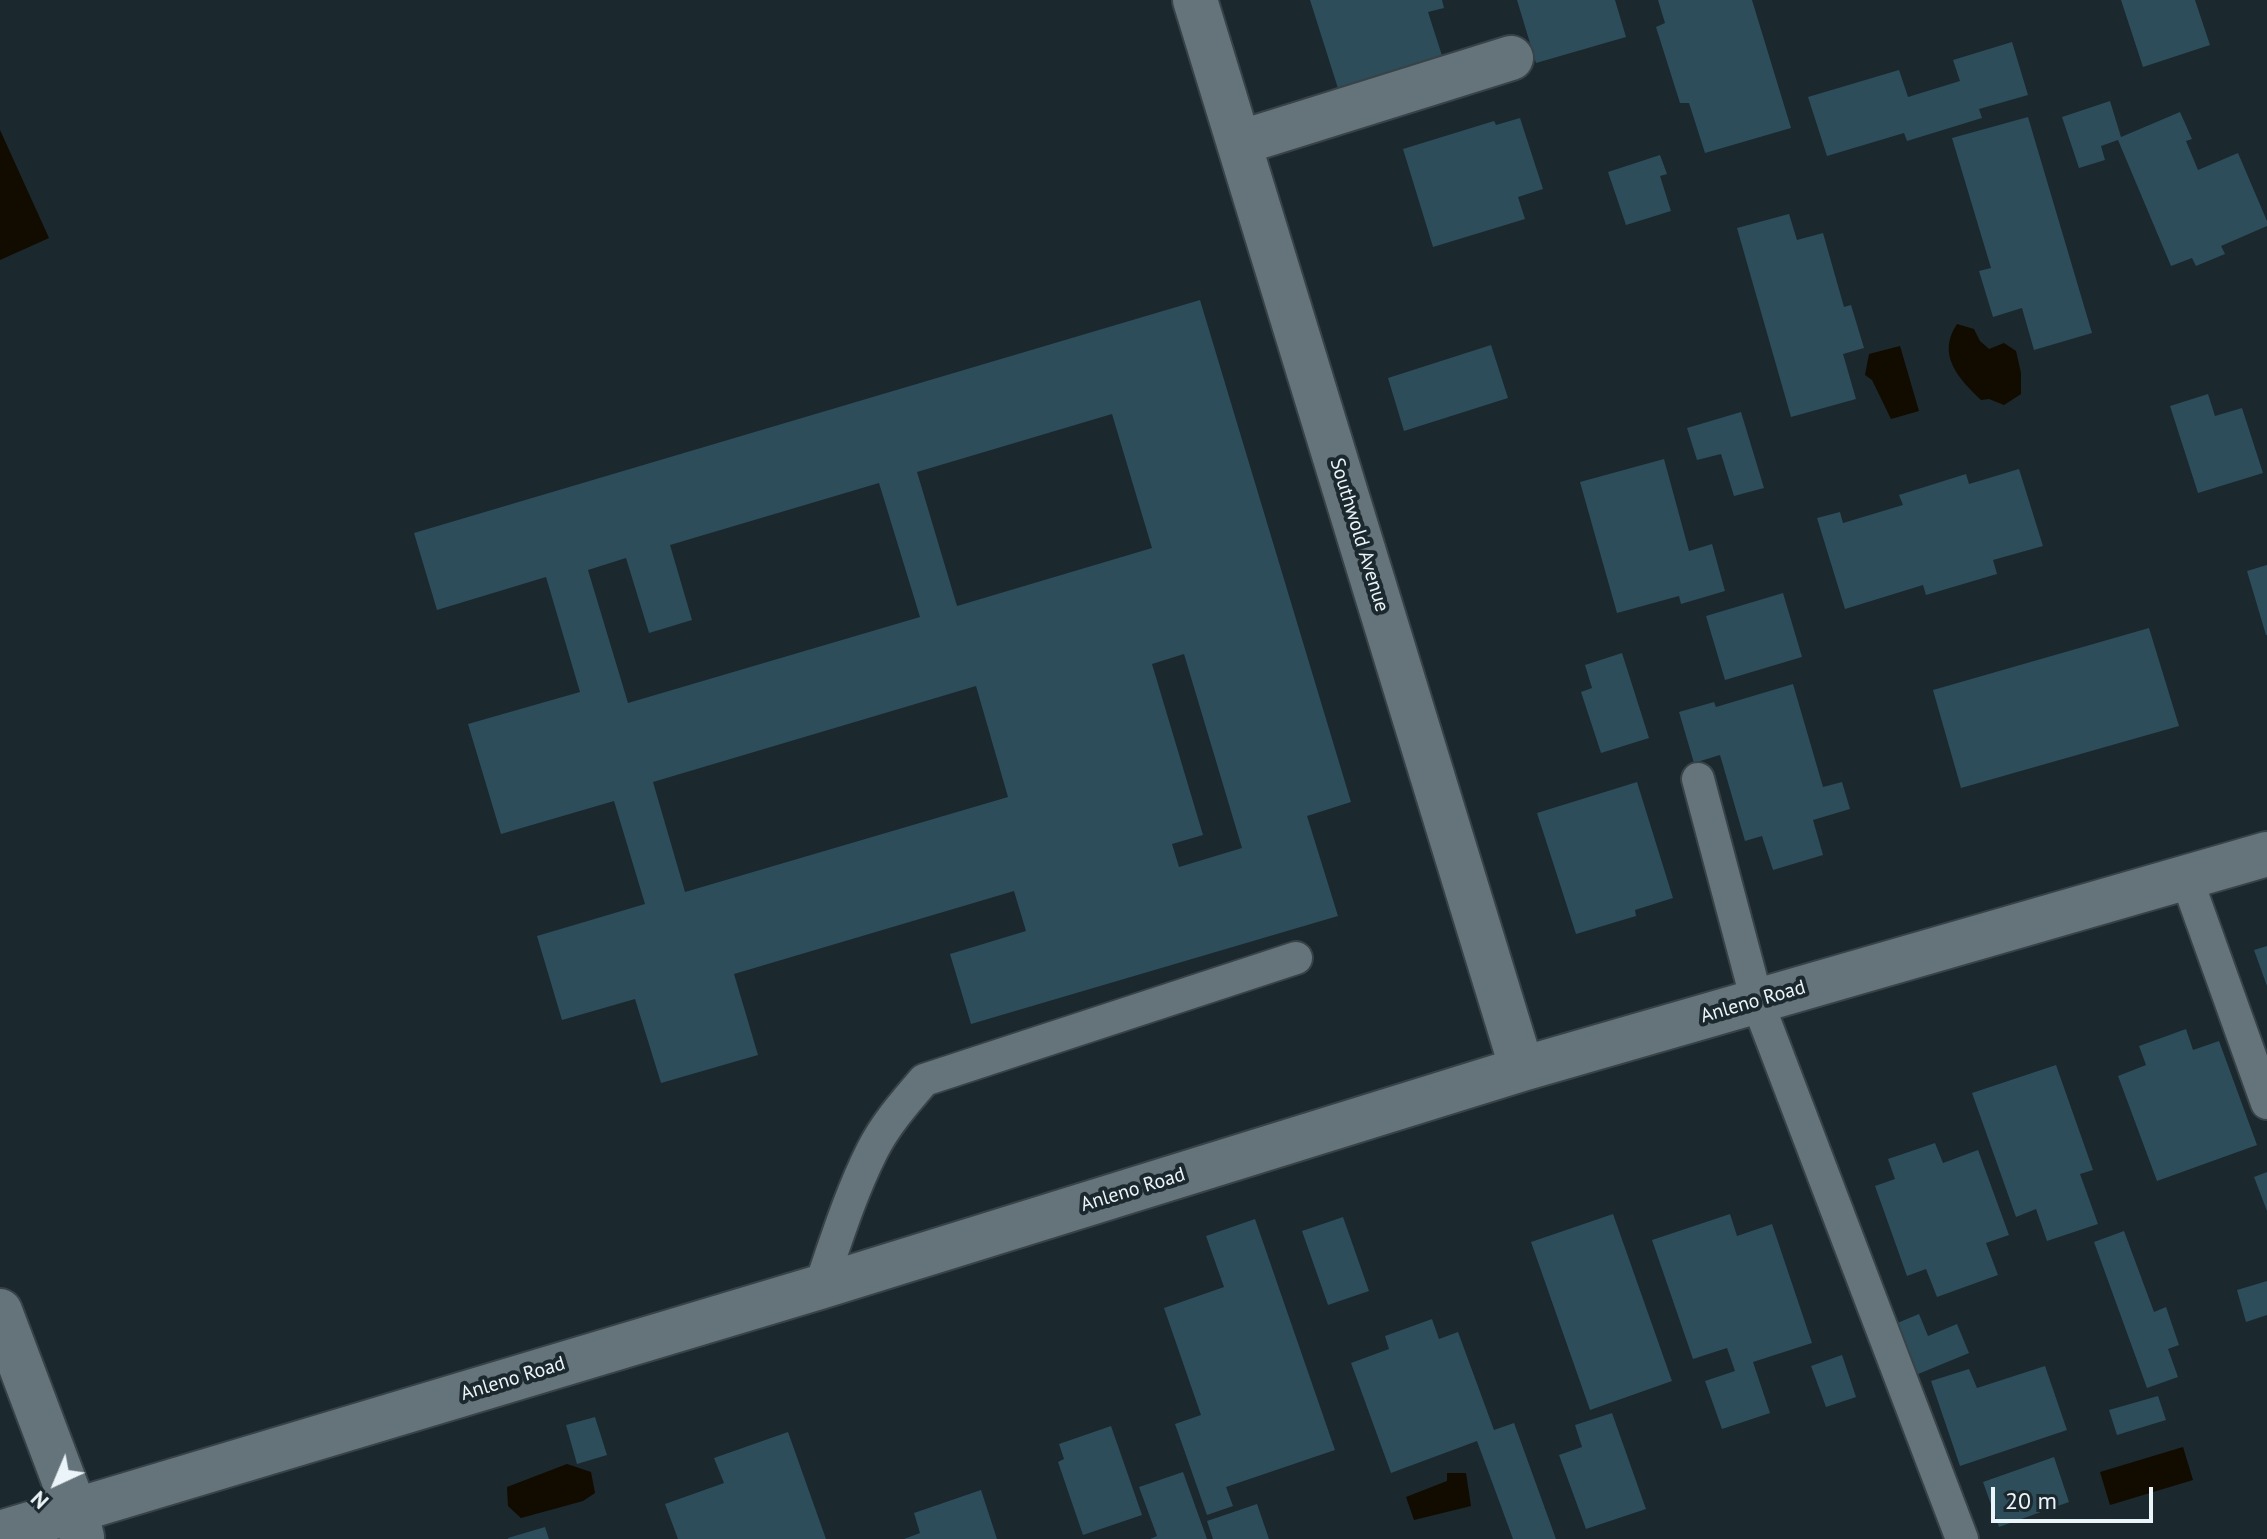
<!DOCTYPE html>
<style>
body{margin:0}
#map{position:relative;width:2267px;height:1539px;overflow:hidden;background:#1b282e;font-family:"PT Sans",sans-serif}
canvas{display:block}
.north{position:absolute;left:16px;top:1443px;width:80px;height:80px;-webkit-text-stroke:6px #1b282e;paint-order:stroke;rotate:224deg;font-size:22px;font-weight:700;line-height:32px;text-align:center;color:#ebf4f8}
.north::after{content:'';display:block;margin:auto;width:28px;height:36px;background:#ebf4f8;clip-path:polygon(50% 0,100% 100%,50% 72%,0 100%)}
.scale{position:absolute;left:1991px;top:1487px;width:162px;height:36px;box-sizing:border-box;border:4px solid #ebf4f8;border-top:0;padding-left:10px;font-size:24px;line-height:28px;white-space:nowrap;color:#ebf4f8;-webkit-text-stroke:6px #1b282e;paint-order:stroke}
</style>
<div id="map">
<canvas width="2267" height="1539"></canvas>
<div class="north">N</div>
<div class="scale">20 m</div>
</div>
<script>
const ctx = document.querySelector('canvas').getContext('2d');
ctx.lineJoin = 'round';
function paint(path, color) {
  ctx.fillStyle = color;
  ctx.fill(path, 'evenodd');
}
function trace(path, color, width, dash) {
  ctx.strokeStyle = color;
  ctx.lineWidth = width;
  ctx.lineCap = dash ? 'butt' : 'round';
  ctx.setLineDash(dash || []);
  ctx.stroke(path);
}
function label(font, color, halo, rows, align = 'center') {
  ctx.font = font + ' "PT Sans",sans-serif';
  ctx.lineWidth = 8;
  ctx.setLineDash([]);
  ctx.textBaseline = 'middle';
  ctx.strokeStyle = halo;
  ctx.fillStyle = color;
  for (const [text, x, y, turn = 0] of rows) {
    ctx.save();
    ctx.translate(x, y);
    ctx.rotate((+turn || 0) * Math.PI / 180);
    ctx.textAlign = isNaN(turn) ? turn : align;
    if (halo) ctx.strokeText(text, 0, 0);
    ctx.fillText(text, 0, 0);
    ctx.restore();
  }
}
const water = new Path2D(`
 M 0,130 L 49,238 L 0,260 Z
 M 1957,324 L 1974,329 L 1980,341 L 1989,349 L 2004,343 L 2016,351 L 2021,373 L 2021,394 L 2004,405 L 1989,399 L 1981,400 C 1959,379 1936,355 1957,324 Z
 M 1900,346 L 1919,411 L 1891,419 L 1872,380 L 1865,375 L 1869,354 Z
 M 2183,1447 L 2193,1480 L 2110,1505 L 2100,1472 Z
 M 567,1464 L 591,1472 L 595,1493 L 583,1501 L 521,1518 L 508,1506 L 507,1487 Z
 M 1447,1473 L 1466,1473 L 1471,1506 L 1414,1520 L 1406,1497 L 1447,1481 Z`);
const building = new Path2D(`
 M 1310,0 L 1442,0 L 1444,8 L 1428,12 L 1446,68 L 1342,101 Z
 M 1517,0 L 1615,0 L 1626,37 L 1536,63 Z
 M 1658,0 L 1752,0 L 1791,128 L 1705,153 L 1689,103 L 1680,103 L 1656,27 L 1665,23 Z
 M 2121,0 L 2195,0 L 2210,45 L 2143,67 Z
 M 2012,42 L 2028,95 L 1979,109 L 1982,118 L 1907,141 L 1904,133 L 1827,156 L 1808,97 L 1899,70 L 1908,97 L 1960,81 L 1953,60 Z
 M 2110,101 L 2121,137 L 2180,112 L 2192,139 L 2186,141 L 2198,170 L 2238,153 L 2267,221 L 2267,226 L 2221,246 L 2225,254 L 2196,266 L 2192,258 L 2171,266 L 2118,140 L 2101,146 L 2105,160 L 2079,168 L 2062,117 Z
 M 2028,117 L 2092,333 L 2034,350 L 2022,308 L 1993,317 L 1979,271 L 1991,268 L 1952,138 Z
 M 1520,118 L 1543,189 L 1518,197 L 1525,219 L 1433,247 L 1403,149 L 1494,121 L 1496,125 Z
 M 1660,155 L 1667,174 L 1660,176 L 1671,211 L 1626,225 L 1608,172 Z
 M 1789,214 L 1797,240 L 1823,233 L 1844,307 L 1851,305 L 1864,348 L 1843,354 L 1856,399 L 1791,417 L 1737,228 Z
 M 1200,300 L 1351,802 L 1307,816 L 1338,916 L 971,1024 L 950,954 L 1026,931 L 1014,891 L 734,974 L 758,1055 L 661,1083 L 635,999 L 562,1020 L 537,936 L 645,904 L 614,801 L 501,834 L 468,724 L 580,692 L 546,577 L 437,610 L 414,533 ZM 1112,414 L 1152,548 L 957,606 L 917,472 ZM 879,483 L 920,617 L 628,703 L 588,570 L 626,558 L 649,633 L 692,620 L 670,545 ZM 1184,654 L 1242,848 L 1179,867 L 1172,844 L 1203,835 L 1152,664 ZM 976,686 L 1008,797 L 685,892 L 653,782 Z
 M 1491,345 L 1508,398 L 1404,431 L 1388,378 Z
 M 2208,394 L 2215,416 L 2242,408 L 2263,473 L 2198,493 L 2170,406 Z
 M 1741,412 L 1764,488 L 1734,496 L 1721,454 L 1697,460 L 1687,428 Z
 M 1664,459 L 1689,551 L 1712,544 L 1725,591 L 1681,604 L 1679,596 L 1617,613 L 1580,482 Z
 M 2019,469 L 2043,546 L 1993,560 L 1997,574 L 1926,595 L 1923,585 L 1845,609 L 1817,518 L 1840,512 L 1843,523 L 1903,505 L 1899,495 L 1966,474 L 1969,484 Z
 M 2267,565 L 2267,635 L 2266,635 L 2247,571 Z
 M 1783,593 L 1802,657 L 1725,680 L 1706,616 Z
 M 2149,628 L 2179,726 L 1961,788 L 1933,690 Z
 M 1622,653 L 1649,738 L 1601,753 L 1581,692 L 1592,688 L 1585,665 Z
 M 1793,684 L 1823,787 L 1842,782 L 1850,809 L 1813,820 L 1823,855 L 1773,870 L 1762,836 L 1745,841 L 1720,755 L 1694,763 L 1679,712 L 1714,702 L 1716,707 Z
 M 1637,782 L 1673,898 L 1635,910 L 1636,916 L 1576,934 L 1537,813 Z
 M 2267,946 L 2267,986 L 2254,950 Z
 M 2186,1029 L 2193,1050 L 2219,1041 L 2257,1145 L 2157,1181 L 2118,1076 L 2146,1065 L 2139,1046 Z
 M 2056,1065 L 2093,1170 L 2080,1174 L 2098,1224 L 2047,1241 L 2036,1209 L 2016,1217 L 1972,1093 Z
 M 1935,1143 L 1943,1163 L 1978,1150 L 2009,1235 L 1986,1243 L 1998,1275 L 1937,1297 L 1926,1269 L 1907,1276 L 1875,1186 L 1895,1179 L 1888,1159 Z
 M 2267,1172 L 2267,1211 L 2254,1177 Z
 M 1613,1214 L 1672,1381 L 1590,1410 L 1531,1242 Z
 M 1730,1214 L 1737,1236 L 1772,1224 L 1812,1343 L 1753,1362 L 1770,1413 L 1722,1429 L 1705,1381 L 1735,1371 L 1727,1348 L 1693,1359 L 1652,1240 Z
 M 1343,1217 L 1369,1291 L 1328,1305 L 1302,1231 Z
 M 1255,1219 L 1335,1450 L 1226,1487 L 1233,1506 L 1207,1515 L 1175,1424 L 1201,1415 L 1164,1308 L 1224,1287 L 1206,1236 Z
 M 2124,1231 L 2154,1312 L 2166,1307 L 2179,1345 L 2168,1349 L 2178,1377 L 2147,1388 L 2094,1242 Z
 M 2267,1281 L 2267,1315 L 2246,1322 L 2237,1290 Z
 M 1919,1314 L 1928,1336 L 1957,1324 L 1969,1353 L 1911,1377 L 1890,1326 Z
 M 1432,1319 L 1439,1339 L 1458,1332 L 1494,1430 L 1514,1423 L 1556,1539 L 1513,1539 L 1477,1441 L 1391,1473 L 1351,1363 L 1389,1349 L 1385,1336 Z
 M 1842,1355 L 1856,1397 L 1826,1407 L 1811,1366 Z
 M 2045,1366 L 2067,1430 L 1960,1466 L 1931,1381 L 1969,1369 L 1977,1388 Z
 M 2158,1396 L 2166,1420 L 2117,1435 L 2109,1410 Z
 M 1612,1413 L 1646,1509 L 1586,1529 L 1559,1455 L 1582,1447 L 1575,1425 Z
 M 595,1417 L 607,1455 L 577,1464 L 566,1425 Z
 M 1111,1426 L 1142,1515 L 1083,1535 L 1058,1462 L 1064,1459 L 1059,1444 Z
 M 788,1432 L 826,1539 L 678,1539 L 665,1504 L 724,1483 L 714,1458 Z
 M 2054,1457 L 2069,1502 L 1999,1527 L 1983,1482 Z
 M 1183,1472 L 1207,1539 L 1150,1539 L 1157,1536 L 1139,1487 Z
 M 981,1490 L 997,1539 L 904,1539 L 920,1533 L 914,1513 Z
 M 1257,1504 L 1269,1539 L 1213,1539 L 1207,1521 Z
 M 545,1527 L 549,1539 L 508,1539 L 508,1538 Z`);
const service = new Path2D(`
 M 1698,779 L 1757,1001 L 1962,1539
 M 2186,877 L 2267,1103
 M 820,1287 C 836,1241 850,1195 872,1151 C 885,1125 905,1102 924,1080 L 1296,958`);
const minor = new Path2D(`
 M 1195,0 L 1522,1069
 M 1239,143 L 1511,58
 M 0,1311 L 75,1510 L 82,1537
 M 0,1533 L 820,1287 L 1522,1069 L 2267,854`);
const streetNames = [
 ["Southwold Avenue",1359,535,73],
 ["Anleno Road",1753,1002,-16],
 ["Anleno Road",1133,1190,-17],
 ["Anleno Road",513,1379,-17]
];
paint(water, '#120b00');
paint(building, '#2d4d5b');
trace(service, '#384348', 36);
trace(minor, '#384348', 48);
trace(service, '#65747b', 32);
trace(minor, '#65747b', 44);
label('20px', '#ebf4f8', '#1b282e', streetNames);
</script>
